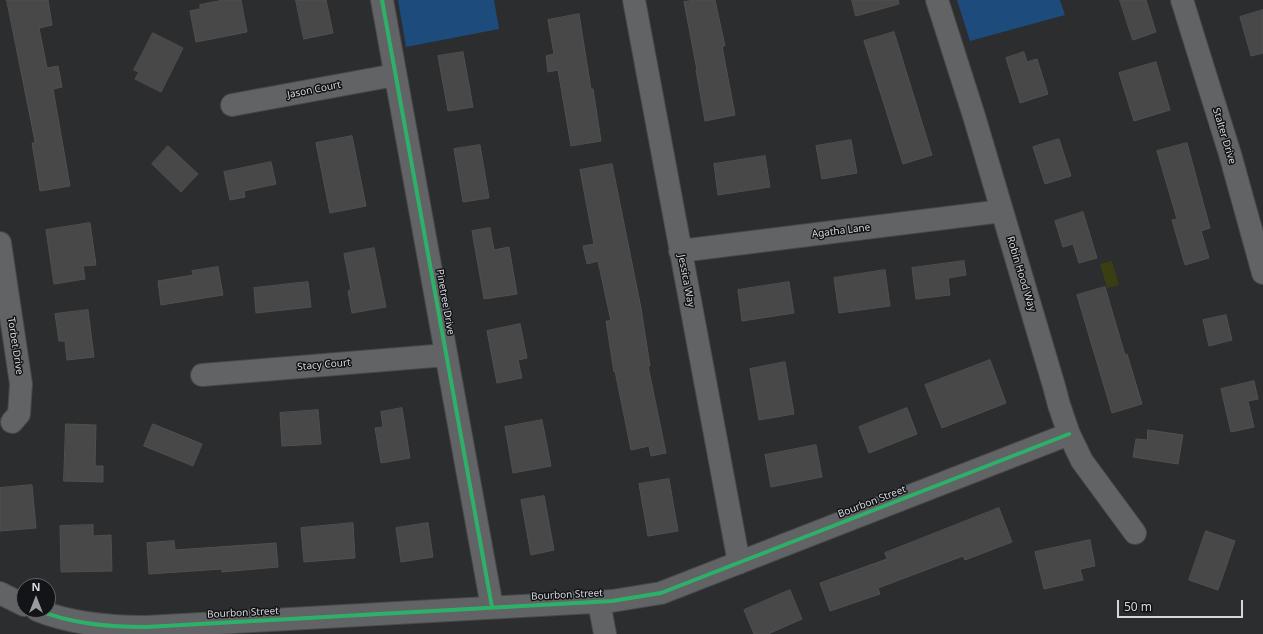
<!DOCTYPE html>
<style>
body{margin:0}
#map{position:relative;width:1263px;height:634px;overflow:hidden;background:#2b2d2f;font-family:"Noto Sans",sans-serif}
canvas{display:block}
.north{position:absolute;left:16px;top:578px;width:40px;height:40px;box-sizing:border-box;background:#131417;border:1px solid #616265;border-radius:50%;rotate:0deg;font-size:11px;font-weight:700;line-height:16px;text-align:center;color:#d5d7db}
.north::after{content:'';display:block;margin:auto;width:14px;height:18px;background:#9a9c9f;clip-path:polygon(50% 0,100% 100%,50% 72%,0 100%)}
.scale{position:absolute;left:1117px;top:600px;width:126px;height:18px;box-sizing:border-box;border:2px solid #d5d7db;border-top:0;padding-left:5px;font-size:12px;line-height:14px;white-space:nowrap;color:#d5d7db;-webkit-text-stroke:3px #131417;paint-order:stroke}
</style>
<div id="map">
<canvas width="1263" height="634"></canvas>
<div class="north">N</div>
<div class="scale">50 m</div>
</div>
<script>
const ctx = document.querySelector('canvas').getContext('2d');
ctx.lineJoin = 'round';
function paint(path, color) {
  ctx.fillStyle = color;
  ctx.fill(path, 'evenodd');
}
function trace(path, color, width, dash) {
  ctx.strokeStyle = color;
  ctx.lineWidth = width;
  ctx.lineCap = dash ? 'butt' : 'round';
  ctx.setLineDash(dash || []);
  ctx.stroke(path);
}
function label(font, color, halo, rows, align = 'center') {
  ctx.font = font + ' "Noto Sans",sans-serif';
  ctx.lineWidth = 3;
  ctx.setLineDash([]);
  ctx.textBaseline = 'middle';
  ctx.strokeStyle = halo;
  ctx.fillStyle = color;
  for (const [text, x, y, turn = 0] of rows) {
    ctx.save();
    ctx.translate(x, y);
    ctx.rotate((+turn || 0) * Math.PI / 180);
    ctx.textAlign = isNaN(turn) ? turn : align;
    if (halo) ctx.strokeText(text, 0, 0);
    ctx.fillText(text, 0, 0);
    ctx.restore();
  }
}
const green = new Path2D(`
 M 1112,261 L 1119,285 L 1107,288 L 1100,264 Z`);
const water = new Path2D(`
 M 398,0 L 494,0 L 499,29 L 406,47 Z
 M 957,0 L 1060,0 L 1065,15 L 970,41 Z`);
const building = new Path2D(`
 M 7,0 L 48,0 L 52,25 L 39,28 L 47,68 L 58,66 L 62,87 L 53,89 L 70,186 L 40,191 L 32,143 L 35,143 Z
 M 224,0 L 241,0 L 247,32 L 196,42 L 190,11 L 200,9 L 200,5 Z
 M 296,0 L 326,0 L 333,33 L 304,39 Z
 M 695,0 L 715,0 L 725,46 L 722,46 L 735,115 L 705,121 L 696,70 L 697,70 L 684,2 Z
 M 852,0 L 898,0 L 899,4 L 856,16 Z
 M 1120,0 L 1146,0 L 1156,32 L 1133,40 Z
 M 1263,10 L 1263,53 L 1251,56 L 1240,17 Z
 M 579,14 L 591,89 L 593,89 L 601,141 L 571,146 L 558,70 L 548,72 L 546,56 L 554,54 L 548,20 Z
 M 894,32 L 932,155 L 903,164 L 864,41 Z
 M 153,33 L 183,48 L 161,92 L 135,79 L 139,72 L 134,70 Z
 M 463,52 L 473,107 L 448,111 L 438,56 Z
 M 1024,52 L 1027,62 L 1037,59 L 1048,94 L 1020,103 L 1006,58 Z
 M 1156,62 L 1170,110 L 1134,121 L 1119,73 Z
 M 352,136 L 366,206 L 330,213 L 316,143 Z
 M 1059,139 L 1071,176 L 1045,184 L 1033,147 Z
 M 851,140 L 857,173 L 822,179 L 816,146 Z
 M 1187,143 L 1210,228 L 1201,231 L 1209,258 L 1185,265 L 1172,220 L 1177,219 L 1157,151 Z
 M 480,145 L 489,198 L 463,202 L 454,149 Z
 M 168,146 L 198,174 L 181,192 L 152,164 Z
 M 765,156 L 770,187 L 718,195 L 714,164 Z
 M 271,162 L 276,184 L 244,191 L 245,197 L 230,200 L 224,172 Z
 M 612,164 L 641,308 L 650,366 L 648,366 L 666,453 L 651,456 L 649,446 L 631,450 L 615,371 L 614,372 L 606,321 L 611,321 L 598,261 L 587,264 L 583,246 L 594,244 L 580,170 Z
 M 1083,212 L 1097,258 L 1079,263 L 1073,244 L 1063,247 L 1055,221 Z
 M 90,223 L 96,265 L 83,266 L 85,279 L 54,284 L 46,230 Z
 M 490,228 L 494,250 L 509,247 L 517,294 L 484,299 L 472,231 Z
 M 374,248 L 386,307 L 352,313 L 348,291 L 351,290 L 344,254 Z
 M 964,261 L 966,275 L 948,278 L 950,295 L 916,299 L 912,268 Z
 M 218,267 L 223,295 L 161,305 L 158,281 L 193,275 L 192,271 Z
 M 885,270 L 890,306 L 839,313 L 834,278 Z
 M 308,282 L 311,307 L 256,313 L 254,288 Z
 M 789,282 L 794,313 L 742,321 L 738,290 Z
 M 1105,287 L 1125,355 L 1127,354 L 1142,404 L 1112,413 L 1077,295 Z
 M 88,310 L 94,357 L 67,360 L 65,341 L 59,341 L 55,314 Z
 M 1226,315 L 1232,340 L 1209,346 L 1203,320 Z
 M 520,324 L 527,358 L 518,360 L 522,378 L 497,383 L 487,331 Z
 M 990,360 L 1006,403 L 942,428 L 925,385 Z
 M 785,362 L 794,414 L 759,420 L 750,369 Z
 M 1254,381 L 1258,399 L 1248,401 L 1254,427 L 1231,432 L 1221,389 Z
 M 402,408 L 410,458 L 381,463 L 375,428 L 383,427 L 381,412 Z
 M 907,408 L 917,434 L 869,453 L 859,427 Z
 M 318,410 L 321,444 L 282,446 L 280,413 Z
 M 542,420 L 551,466 L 513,473 L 505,427 Z
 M 66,424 L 96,425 L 95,466 L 103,466 L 103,482 L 64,481 Z
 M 153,424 L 202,444 L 193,466 L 144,446 Z
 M 1148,430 L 1183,435 L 1178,464 L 1133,457 L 1136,439 L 1147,440 Z
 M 816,445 L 822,477 L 771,487 L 765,455 Z
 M 669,479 L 678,531 L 648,536 L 639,484 Z
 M 32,485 L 36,528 L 0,531 L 0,488 Z
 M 544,496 L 554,550 L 531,555 L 521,500 Z
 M 999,508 L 1012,542 L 965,560 L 963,556 L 878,588 L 880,594 L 830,611 L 820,583 L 887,559 L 885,553 Z
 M 353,523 L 355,558 L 304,562 L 301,528 Z
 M 428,523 L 433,557 L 401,562 L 396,528 Z
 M 93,525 L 93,536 L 111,535 L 112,571 L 61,572 L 60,526 Z
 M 1206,531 L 1235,541 L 1218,590 L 1189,580 Z
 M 1090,540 L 1095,566 L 1080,569 L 1083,580 L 1044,589 L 1035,552 Z
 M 174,541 L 175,550 L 276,543 L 278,567 L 222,572 L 222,569 L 149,574 L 147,543 Z
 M 790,590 L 802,619 L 768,634 L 754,634 L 744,610 Z`);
const minor = new Path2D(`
 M 382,0 L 492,607
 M 634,0 L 739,563
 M 937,0 L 974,116 L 1054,386 L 1059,405 L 1069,434 L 1082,461 L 1135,533
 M 1182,0 L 1230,154 L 1263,273
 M 232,105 L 395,75
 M 0,243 L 21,384 L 19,414 L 12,422
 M 680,251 L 1002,211
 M 202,375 L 446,355
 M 0,593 L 24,605
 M 599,602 L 605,634
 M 37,610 C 72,624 109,627 146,627 L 612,601 L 661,593 L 1069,434`);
const cycleway = new Path2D(`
 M 382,0 L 492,607
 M 37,610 C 72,624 109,627 146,627 L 612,601 L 661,593 L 1069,434`);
const streetNames = [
 ["Jason Court",314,90,-11],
 ["Stalter Drive",1224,136,73],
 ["Agatha Lane",841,231,-7],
 ["Robin Hood Way",1021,274,73],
 ["Jessica Way",686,281,79],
 ["Pinetree Drive",445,302,80],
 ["Torbet Drive",15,346,81],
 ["Stacy Court",324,365,-5],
 ["Bourbon Street",872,502,-21],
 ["Bourbon Street",567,595,-3],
 ["Bourbon Street",243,613,-3]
];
paint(green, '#3b3d12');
paint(water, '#1c4b7c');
paint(building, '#494849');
trace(building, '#505051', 1);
trace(minor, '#46484b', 24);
trace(minor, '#616365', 22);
trace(cycleway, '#2db169', 4);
label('10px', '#d5d7db', '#131417', streetNames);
</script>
